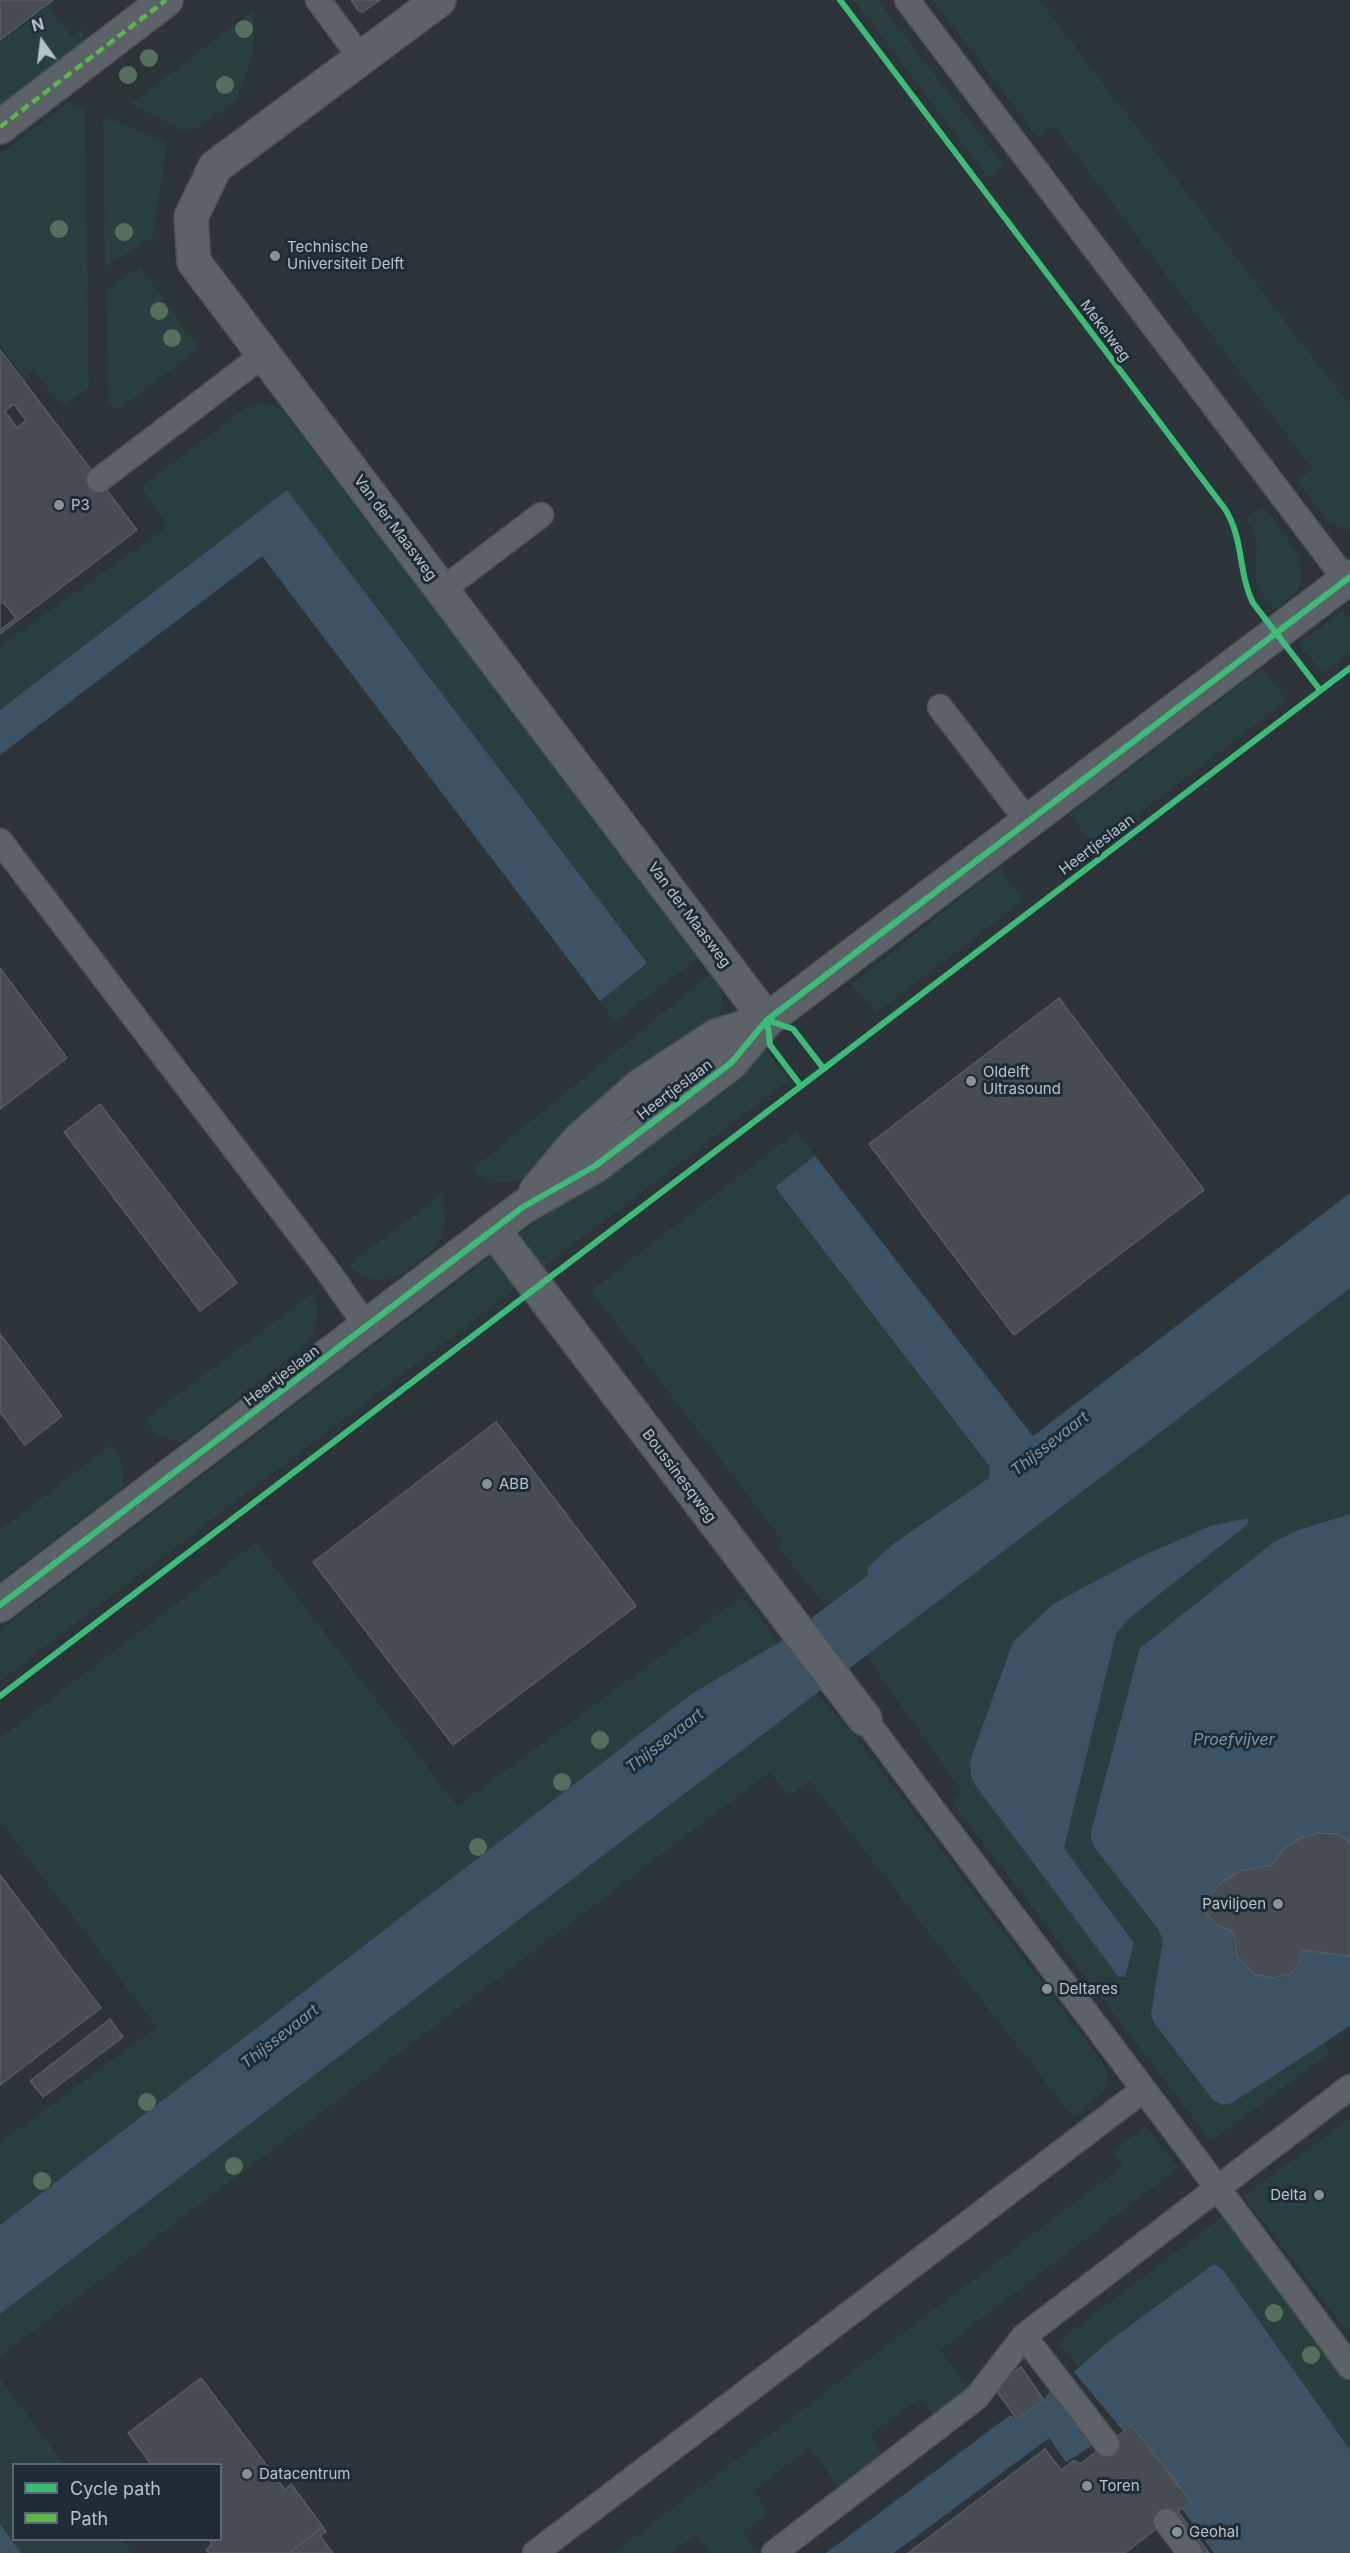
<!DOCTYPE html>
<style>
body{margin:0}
#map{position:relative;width:1350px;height:2553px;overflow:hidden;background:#2c343a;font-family:Inter,sans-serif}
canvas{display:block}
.legend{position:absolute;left:12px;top:2463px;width:210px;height:78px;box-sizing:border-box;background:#1f2c35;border:2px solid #5c6871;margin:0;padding:8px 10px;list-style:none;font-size:18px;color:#b7c1ca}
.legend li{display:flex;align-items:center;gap:12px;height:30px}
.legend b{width:30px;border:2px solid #5c6871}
.north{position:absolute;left:12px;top:12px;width:60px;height:60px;-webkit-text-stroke:4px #1f2c35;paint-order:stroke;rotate:346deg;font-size:16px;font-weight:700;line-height:24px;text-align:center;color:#b7c1ca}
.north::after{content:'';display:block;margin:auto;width:21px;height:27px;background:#b7c1ca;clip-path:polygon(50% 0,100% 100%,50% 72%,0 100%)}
</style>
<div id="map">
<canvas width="1350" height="2553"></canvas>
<ul class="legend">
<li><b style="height:8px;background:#3abd76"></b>Cycle path</li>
<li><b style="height:8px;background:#58b947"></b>Path</li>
</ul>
<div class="north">N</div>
</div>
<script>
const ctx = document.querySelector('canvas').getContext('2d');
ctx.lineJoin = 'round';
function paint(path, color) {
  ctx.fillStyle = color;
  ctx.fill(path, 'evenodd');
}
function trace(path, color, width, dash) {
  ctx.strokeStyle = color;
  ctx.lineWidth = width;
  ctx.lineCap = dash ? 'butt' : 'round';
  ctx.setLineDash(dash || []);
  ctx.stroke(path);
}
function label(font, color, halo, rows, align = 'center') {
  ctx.font = font + ' Inter,sans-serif';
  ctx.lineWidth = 6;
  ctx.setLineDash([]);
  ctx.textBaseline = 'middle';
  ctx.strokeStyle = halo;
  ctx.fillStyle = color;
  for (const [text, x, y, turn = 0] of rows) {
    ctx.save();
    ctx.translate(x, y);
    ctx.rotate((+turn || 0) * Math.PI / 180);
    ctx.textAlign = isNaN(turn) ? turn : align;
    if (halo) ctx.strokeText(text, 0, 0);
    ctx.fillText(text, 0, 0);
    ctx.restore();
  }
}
const green = new Path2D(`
 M 854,0 L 878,0 L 1004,166 L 989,178 Z
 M 933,0 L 1039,0 L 1350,406 L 1350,531 L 1329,522 L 1297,481 L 1313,469 L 1054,126 L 1038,138 Z
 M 48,6 L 72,37 L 83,28 L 83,45 L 0,111 L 0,43 Z
 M 254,10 L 253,53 L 236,102 L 188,133 L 131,104 Z
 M 69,102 L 85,110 L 89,388 L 61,406 L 34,370 L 24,378 L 0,345 L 0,155 Z
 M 103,116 L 167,142 L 153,237 L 105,267 Z
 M 140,267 L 199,348 L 118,410 L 108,403 L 106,290 Z
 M 260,403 L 272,405 L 284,412 L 699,957 L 615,1022 L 600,1001 L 647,962 L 287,490 L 0,710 L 0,646 L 169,526 L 141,487 L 247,407 Z
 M 1263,506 C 1277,525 1314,565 1298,589 C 1293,597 1281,604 1273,610 C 1268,602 1259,591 1257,582 C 1251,556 1265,546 1246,518 Z
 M 1342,611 L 1350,622 L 1350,652 L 1323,673 L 1299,644 Z
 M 1262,668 L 1287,701 L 1094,847 L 1070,814 Z
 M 999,868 L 1024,900 L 876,1013 L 852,984 Z
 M 713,972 L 722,994 L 720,1014 L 575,1121 L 528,1177 L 514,1182 L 491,1183 L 470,1171 Z
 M 765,1048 L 789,1080 L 0,1681 L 0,1630 Z
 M 796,1132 L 815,1156 L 775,1188 L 990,1468 L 989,1478 L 893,1544 L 868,1567 L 867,1576 L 825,1606 L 778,1546 L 783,1541 L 591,1291 Z
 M 441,1195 C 452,1228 441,1245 414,1265 C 389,1283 372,1286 348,1265 Z
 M 1350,1288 L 1350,1514 L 1322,1522 L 1274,1542 L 1140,1648 L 1091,1832 L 1091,1840 L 1095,1848 L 1158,1929 L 1163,1940 L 1155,2024 L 1213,2100 L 1233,2103 L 1324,2042 L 1329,2054 L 1211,2141 L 952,1802 L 961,1790 L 866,1656 ZM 1248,1519 L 1247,1525 L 1127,1620 L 1116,1634 L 1064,1848 L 1134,1943 L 1118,1976 L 975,1785 L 971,1777 L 970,1761 L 1013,1642 L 1053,1604 L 1142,1556 L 1210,1526 Z
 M 314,1292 C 320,1311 319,1324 309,1342 L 181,1443 L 157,1435 L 145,1419 Z
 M 111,1445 L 120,1457 L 124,1487 L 0,1581 L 0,1530 Z
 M 256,1543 L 457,1806 L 740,1598 L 751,1604 L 778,1643 L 693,1693 L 0,2225 L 0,2143 L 157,2027 L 0,1821 L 0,1738 Z
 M 817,1693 L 854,1735 L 1102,2062 L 1107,2071 L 1106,2089 L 1074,2118 L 810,1781 L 789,1796 L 770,1772 L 0,2356 L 0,2314 Z
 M 1350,2119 L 1350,2335 L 1243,2196 Z
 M 1146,2126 L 1178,2168 L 940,2350 L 974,2394 L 938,2421 L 920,2398 L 870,2435 L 887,2459 L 844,2492 L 809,2448 L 753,2491 L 769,2512 L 743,2532 L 758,2553 L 711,2553 L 696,2534 L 672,2553 L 614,2553 L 1123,2166 L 1112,2152 Z
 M 1222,2217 L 1239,2235 L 1350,2384 L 1350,2450 L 1223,2270 L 1214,2264 L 1108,2342 L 1079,2368 L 1058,2342 Z
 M 0,2379 L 64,2464 L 14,2464 L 14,2540 L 122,2540 L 132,2553 L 21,2553 L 0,2524 Z`);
const water = new Path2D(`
 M 287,490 L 647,963 L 600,1001 L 262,556 L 0,755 L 0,710 Z
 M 815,1156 L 1033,1436 L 1350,1193 L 1350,1288 L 0,2314 L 0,2225 L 693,1693 L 778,1643 L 867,1576 L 868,1567 L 893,1544 L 989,1478 L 990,1467 L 775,1187 Z
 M 1350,1514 L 1350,1842 C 1324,1820 1287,1840 1272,1865 C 1246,1867 1210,1879 1206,1908 L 1213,1922 L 1233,1932 C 1228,1985 1305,1994 1301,1950 L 1350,1956 L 1350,2026 L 1232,2103 L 1222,2105 L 1213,2100 L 1155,2024 L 1151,2015 L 1163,1940 L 1158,1929 L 1095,1848 L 1091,1840 L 1091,1832 L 1140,1648 L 1274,1542 L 1298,1530 Z
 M 1249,1518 L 1247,1525 L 1127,1620 L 1116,1634 L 1064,1848 L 1134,1943 L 1125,1977 L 1118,1976 L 975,1785 L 971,1777 L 970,1761 L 1013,1642 L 1053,1604 L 1142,1556 L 1190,1535 L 1210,1526 Z
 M 1214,2264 L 1223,2270 L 1350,2450 L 1350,2553 L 1214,2553 L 1182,2509 L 1191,2502 L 1133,2425 L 1124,2432 L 1074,2372 L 1108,2342 Z
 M 1050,2391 L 1093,2445 L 1066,2462 L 1049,2438 L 894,2553 L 826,2553 L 1010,2415 L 1017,2419 L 1044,2400 Z
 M 0,2524 L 21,2553 L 0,2553 Z`);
const building = new Path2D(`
 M 0,0 L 53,0 L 0,40 Z
 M 351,0 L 380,0 L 363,12 L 358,10 Z
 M 0,350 L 137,530 L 0,634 Z
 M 14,404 L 26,420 L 17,428 L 5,411 Z
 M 3,602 L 16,618 L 0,630 L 0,604 Z
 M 0,968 L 67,1058 L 0,1109 Z
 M 1059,998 L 1204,1190 L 1014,1335 L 869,1144 Z
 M 100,1104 L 237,1283 L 200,1311 L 64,1132 Z
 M 0,1334 L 62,1416 L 25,1445 L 0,1412 Z
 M 496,1422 L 636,1606 L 453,1745 L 313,1562 Z
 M 1318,1833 L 1338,1834 L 1350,1842 L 1350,1956 L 1301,1950 L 1299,1964 L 1290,1974 L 1273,1978 L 1255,1975 L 1237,1957 L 1233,1932 L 1216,1924 L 1208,1916 L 1206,1908 L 1208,1898 L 1221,1883 L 1240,1871 L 1272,1865 L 1283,1849 L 1301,1838 Z
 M 0,1875 L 101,2008 L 0,2085 Z
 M 110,2019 L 123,2037 L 43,2097 L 30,2081 Z
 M 1021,2367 L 1044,2400 L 1017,2419 L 993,2386 Z
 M 201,2378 L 285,2490 L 291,2484 L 323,2527 L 289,2553 L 209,2553 L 206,2550 L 212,2544 L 209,2540 L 220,2540 L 220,2464 L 151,2464 L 128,2433 Z
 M 1132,2425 L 1191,2502 L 1125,2553 L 908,2553 L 1045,2449 L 1061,2470 L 1074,2460 L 1080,2464 Z
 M 1178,2512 L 1209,2553 L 1178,2553 L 1158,2528 Z
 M 323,2527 L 326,2532 L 320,2536 L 333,2553 L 289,2553 Z`);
const service = new Path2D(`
 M 318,0 L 361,58
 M 907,0 L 1346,580
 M 99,480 L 263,355
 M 442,590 L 541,515
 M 940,707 L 1029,823
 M 0,841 L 325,1267 L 367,1327
 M 865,1719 C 1026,1935 1191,2149 1350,2367
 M 1024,2336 L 1107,2444
 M 1166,2521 L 1190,2553
 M 535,2553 L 1143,2090
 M 774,2553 L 977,2397 L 1024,2336 L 1350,2087`);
const pedestrian = new Path2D(`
 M 0,127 L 166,0`);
const minor = new Path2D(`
 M 439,0 L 215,167 L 191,217 L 194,262 L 767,1020
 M 494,1231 L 865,1719`);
const tertiary = new Path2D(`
 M 536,1191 L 577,1142 L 640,1086 L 716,1036 L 767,1020
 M 0,1605 L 523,1207 L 595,1166 L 731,1063 L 767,1020 L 1350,577`);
const quiet = new Path2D(`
 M 0,127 L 166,0`);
const cycleway = new Path2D(`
 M 840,0 L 1225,509 C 1244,539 1238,573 1253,603 L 1320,690
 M 767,1020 L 793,1029 L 824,1069
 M 767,1020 L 770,1045 L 801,1086
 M 0,1605 L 523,1207 L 595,1166 L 731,1063 L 767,1020 L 1350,577
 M 0,1696 L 1350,668`);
const trees = [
 [244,29],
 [149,58],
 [128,75],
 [225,85],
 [59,229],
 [124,232],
 [159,311],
 [172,338],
 [600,1740],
 [562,1782],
 [478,1847],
 [147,2102],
 [234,2166],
 [42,2181],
 [1274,2313],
 [1311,2355]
];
const markers = [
 [275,256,6,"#869098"],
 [59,505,6,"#869098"],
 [971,1081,6,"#869098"],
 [487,1484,6,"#869098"],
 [1278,1904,6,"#869098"],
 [1047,1989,6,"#869098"],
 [1319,2195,6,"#869098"],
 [247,2474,6,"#869098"],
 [1087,2486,6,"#869098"],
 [1177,2532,6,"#869098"]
];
const poiNames = [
 ["Technische",287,247],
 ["Universiteit Delft",287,264],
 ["P3",71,505],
 ["Oldelft",983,1072],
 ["Ultrasound",983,1089],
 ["ABB",499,1484],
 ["Paviljoen",1266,1904,"right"],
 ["Deltares",1059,1989],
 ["Delta",1307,2195,"right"],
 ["Datacentrum",259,2474],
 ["Toren",1099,2486],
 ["Geohal",1189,2532]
];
const streetNames = [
 ["Mekelweg",1105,331,53],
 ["Van der Maasweg",395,528,53],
 ["Heertjeslaan",1097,845,-37],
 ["Van der Maasweg",689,915,53],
 ["Heertjeslaan",675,1090,-37],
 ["Heertjeslaan",282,1376,-37],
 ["Boussinesqweg",679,1476,53]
];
const waterNames = [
 ["Thijssevaart",1050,1444,-38],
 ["Proefvijver",1234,1740],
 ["Thijssevaart",665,1741,-38],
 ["Thijssevaart",280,2037,-38]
];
paint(green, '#293f3f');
paint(water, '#3b5364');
paint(building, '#464c51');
trace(building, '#545c61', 1.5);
trace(service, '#4a5054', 27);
trace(pedestrian, '#4a5054', 36);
trace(minor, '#4a5054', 36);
trace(tertiary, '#4a5054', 36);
trace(service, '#5c6268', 24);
trace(pedestrian, '#5c6268', 33);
trace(minor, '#5c6268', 33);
trace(tertiary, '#5c6268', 33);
trace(quiet, '#58b947', 4.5, [9, 4.5]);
trace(cycleway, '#3abd76', 6);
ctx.fillStyle = '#556f5d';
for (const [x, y] of trees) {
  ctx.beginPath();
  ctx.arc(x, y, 9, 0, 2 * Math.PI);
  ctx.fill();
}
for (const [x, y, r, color] of markers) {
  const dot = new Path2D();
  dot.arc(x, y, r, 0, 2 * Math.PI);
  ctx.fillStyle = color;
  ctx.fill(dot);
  trace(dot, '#1f2c35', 2);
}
label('15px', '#b7c1ca', '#1f2c35', poiNames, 'left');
label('15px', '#b7c1ca', '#1f2c35', streetNames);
label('italic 16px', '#7896ac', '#1f2c35', waterNames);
</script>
